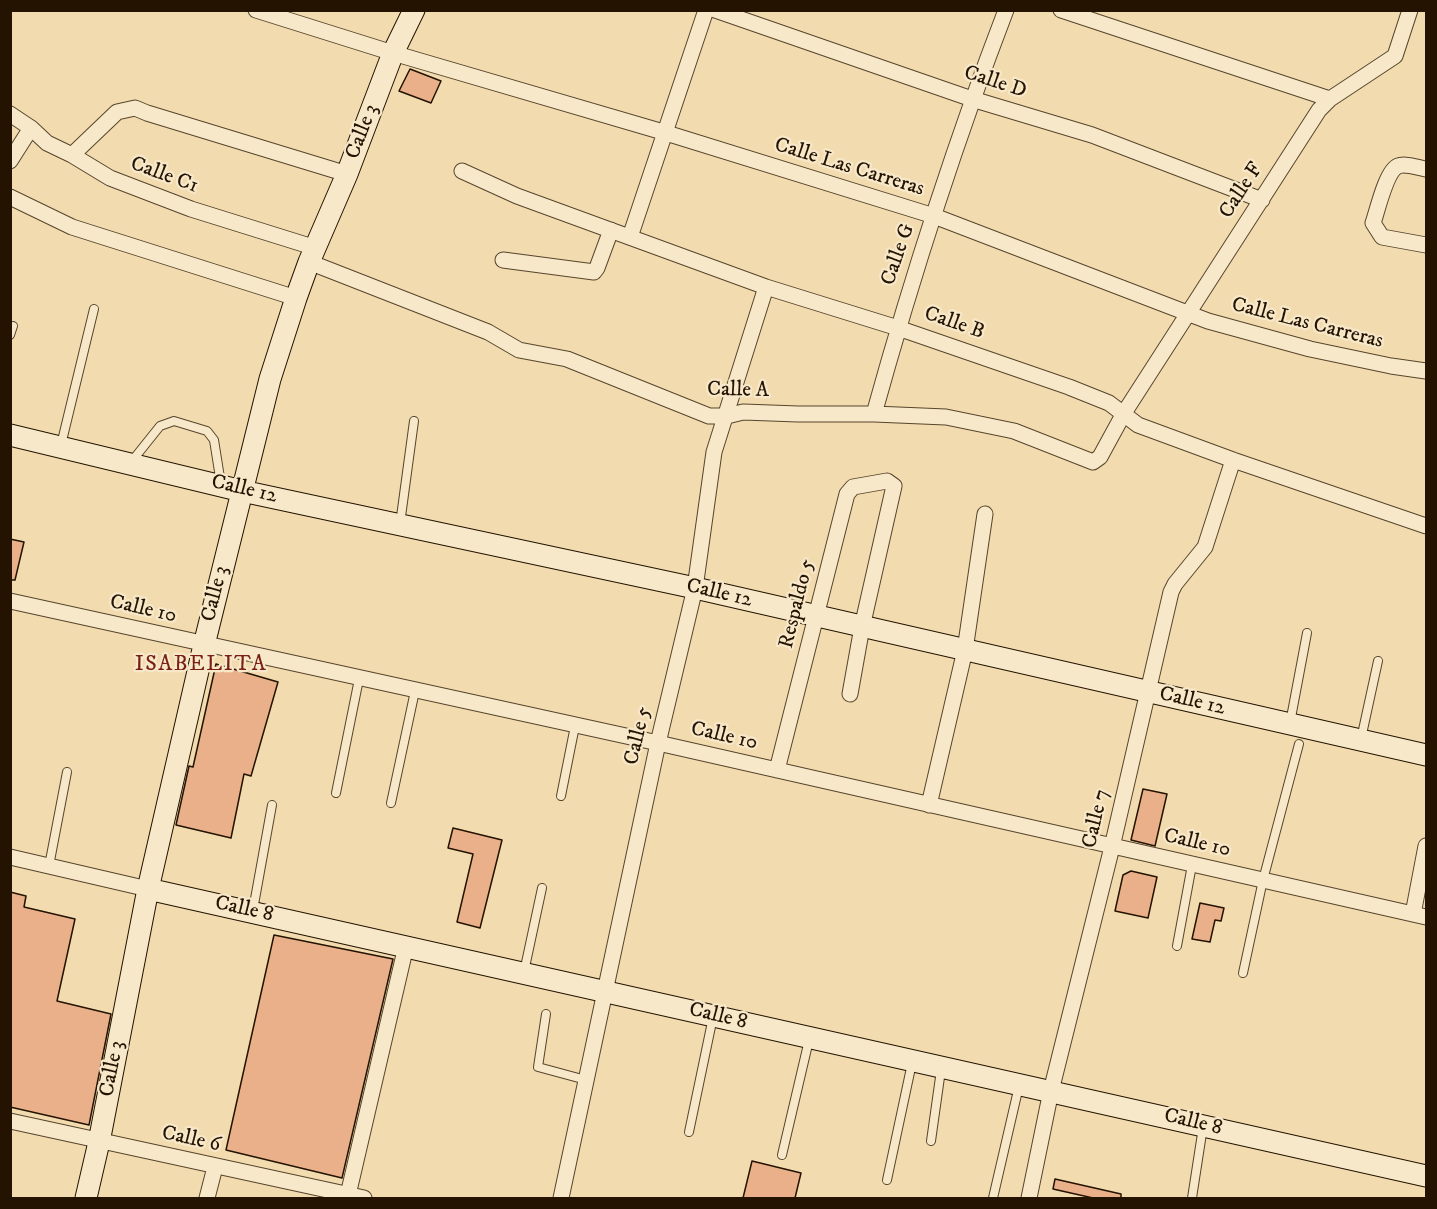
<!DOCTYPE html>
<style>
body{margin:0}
#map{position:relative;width:1437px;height:1209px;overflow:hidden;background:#f2dbae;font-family:"IM FELL DW Pica",serif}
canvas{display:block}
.frame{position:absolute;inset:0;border:12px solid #231300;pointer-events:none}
</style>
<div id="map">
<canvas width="1437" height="1209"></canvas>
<div class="frame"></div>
</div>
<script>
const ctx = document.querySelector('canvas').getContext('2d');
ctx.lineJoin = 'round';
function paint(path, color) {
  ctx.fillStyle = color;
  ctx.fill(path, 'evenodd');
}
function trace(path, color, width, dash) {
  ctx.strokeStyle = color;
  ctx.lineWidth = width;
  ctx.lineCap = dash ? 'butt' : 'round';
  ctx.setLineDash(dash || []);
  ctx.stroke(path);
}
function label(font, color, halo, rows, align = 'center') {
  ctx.font = font + ' "IM FELL DW Pica",serif';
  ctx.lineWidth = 4.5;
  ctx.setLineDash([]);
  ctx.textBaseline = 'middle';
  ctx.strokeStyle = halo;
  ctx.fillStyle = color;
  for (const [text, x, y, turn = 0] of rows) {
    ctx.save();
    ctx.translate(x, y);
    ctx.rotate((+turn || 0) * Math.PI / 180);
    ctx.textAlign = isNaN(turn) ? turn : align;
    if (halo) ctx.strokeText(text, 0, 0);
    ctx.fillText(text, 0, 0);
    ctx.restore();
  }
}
const building = new Path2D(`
 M 410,69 L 441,81 L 431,103 L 399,91 Z
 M 10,539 L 24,542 L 15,580 L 10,580 Z
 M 216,664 L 278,682 L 251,776 L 244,774 L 231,838 L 176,825 L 189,766 L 193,767 Z
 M 1143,789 L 1167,794 L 1155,846 L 1131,840 Z
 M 453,828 L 502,840 L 480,928 L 457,922 L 473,854 L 448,848 Z
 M 1131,871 L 1157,877 L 1148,918 L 1115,911 L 1123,875 Z
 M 10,892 L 26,896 L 24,907 L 75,919 L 57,1001 L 111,1014 L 89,1125 L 10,1107 Z
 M 1200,903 L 1224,908 L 1221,921 L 1215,920 L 1210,942 L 1192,939 Z
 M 274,935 L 393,959 L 342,1178 L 226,1150 Z
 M 752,1161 L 801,1173 L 795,1198 L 743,1198 Z
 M 1055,1179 L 1121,1194 L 1121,1198 L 1093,1198 L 1053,1189 Z`);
const lane = new Path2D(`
 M 10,335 L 13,326
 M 61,445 L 94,309
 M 132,461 L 160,426 L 174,421 L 207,431 L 214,440 L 221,484
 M 400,524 L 414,421
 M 1290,723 L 1307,633
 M 1361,739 L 1378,661
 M 336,793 L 359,679
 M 561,796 L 575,726
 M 391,803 L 415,691
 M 49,866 L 67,772
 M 253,910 L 272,805
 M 1177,946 L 1192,865
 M 524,972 L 542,888
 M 1243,973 L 1263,880 L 1299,744
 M 546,1014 L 538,1067 L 586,1080
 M 689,1132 L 713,1017
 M 931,1141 L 941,1070
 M 782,1155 L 809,1040
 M 887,1180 L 912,1063
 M 993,1198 L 1019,1086
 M 1192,1198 L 1203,1127`);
const street = new Path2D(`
 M 256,10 L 393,53 L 663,132 L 934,216 L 1208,321 L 1310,349 L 1391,366 L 1426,371
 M 715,10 L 972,99 L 1092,135 L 1262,200
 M 1061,10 L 1330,99
 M 10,114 L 31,128 L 47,143 L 72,155 L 110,178 L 191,209 L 316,248
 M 72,155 L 117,112 L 135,108 L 147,113 L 347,174
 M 10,161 L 31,128
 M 1426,169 C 1419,168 1405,163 1398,166 C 1386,171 1377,212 1373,223 L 1382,237 L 1426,245
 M 462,171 L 517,196 L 766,287 L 898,328 L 1069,387 L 1109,403 L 1138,425 L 1233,460 L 1426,526
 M 10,197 L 72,227 L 296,298
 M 630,237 L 706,10
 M 503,260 L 594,272 L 597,268 L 611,230
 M 309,262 L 488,332 L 519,350 L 567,359 L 709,416 L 727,416 L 743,412 L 798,414 L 874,414 L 946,417 L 1014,431 L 1093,462 L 1100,457 L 1124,413 L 1319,110 L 1330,99 L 1395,56 L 1410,10
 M 874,414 C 912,277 955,143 1006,10
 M 10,601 L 658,743 L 1426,917
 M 777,770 L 847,494 L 853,487 L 887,481 L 894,486 L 862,627 L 850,694
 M 929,805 L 965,650 L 985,514
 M 10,857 L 148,889
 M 1413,914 L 1426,846
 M 10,1121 L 364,1198
 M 348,1195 L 406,946
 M 207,1198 L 215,1167
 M 561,1198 L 658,743 L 695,588 L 714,452 L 766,287
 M 1029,1198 L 1051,1091 L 1112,847 L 1171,592 L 1175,584 L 1205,547 L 1233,460`);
const secondary = new Path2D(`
 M 10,435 L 242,491 L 695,588 L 1426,755
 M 148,889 L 1426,1176
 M 86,1198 L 99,1142 L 148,889 L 204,645 L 270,379 L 296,298 L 309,262 L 347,174 L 393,53 L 414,10`);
const streetNames = [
 ["Calle D",995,83,18],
 ["Calle 3",363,132,-69],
 ["Calle Las Carreras",849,168,17],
 ["Calle C1",164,176,20],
 ["Calle F",1242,191,-57],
 ["Calle G",899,255,-71],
 ["Calle B",954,324,19],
 ["Calle Las Carreras",1307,324,14],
 ["Calle A",738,391,1],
 ["Calle 12",244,490,13],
 ["Calle 3",216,594,-76],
 ["Calle 12",719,594,13],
 ["Respaldo 5",798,604,-76],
 ["Calle 10",143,610,13],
 ["Calle 12",1192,702,13],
 ["Calle 5",639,736,-77],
 ["Calle 10",724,737,13],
 ["Calle 7",1097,819,-77],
 ["Calle 10",1197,844,13],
 ["Calle 8",244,910,12],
 ["Calle 8",718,1017,13],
 ["Calle 3",113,1069,-79],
 ["Calle 8",1193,1123,13],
 ["Calle 6",191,1140,12]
];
const neighbourhoodNames = [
 ["ISABELITA",201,665]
];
paint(building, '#e9b08a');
trace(building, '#231300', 1.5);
trace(lane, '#57452c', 10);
trace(street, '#57452c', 17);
trace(secondary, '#231300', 23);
trace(lane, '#f7e8ca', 8);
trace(street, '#f7e8ca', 15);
trace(secondary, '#f7e8ca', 21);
label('21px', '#231300', '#f7e8ca', streetNames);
ctx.letterSpacing = '1.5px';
label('22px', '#7a1f14', '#f7e8ca', neighbourhoodNames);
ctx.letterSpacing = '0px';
</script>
